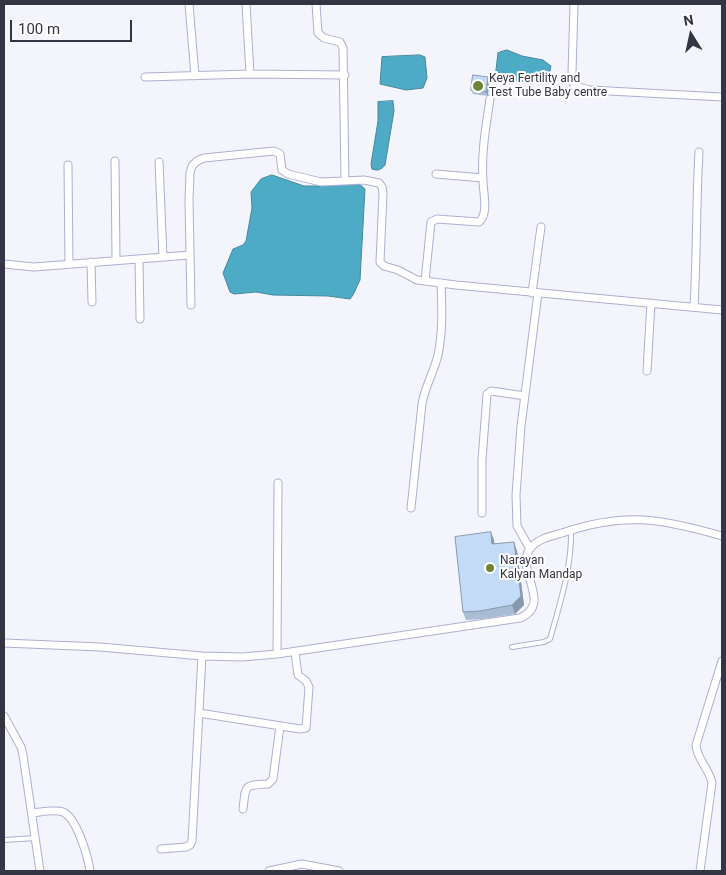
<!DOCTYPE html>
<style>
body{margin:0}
#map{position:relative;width:726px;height:875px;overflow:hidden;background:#f4f5fc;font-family:Roboto,sans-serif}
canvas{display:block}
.frame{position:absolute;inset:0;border:5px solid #343442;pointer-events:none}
.north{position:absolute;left:666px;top:10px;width:50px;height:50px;-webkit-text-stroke:4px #fff;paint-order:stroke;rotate:350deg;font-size:14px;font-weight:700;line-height:20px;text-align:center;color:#343442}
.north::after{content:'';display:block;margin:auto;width:18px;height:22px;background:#343442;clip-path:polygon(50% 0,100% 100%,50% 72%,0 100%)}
.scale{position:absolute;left:10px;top:20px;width:122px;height:22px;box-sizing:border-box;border:2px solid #343442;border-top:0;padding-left:6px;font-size:15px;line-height:18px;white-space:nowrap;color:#343442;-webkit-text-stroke:4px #fff;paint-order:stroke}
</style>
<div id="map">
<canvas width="726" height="875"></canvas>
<div class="frame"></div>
<div class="north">N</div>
<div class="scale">100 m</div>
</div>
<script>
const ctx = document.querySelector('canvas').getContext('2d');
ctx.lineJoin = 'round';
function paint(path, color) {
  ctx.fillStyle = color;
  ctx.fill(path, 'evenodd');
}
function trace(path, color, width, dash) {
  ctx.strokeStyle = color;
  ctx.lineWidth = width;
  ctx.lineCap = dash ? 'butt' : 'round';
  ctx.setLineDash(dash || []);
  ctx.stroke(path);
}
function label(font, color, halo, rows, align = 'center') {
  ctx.font = font + ' Roboto,sans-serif';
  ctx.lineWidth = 4;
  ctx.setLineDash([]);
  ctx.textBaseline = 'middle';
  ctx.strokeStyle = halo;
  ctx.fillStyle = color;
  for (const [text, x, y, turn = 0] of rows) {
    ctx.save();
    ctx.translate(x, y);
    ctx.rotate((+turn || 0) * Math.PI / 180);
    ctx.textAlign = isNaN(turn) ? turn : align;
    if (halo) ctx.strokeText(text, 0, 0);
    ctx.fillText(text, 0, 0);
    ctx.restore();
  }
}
const water = new Path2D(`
 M 507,50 L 522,56 L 543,60 L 551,66 L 549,76 C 535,86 511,79 495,78 L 498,53 Z
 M 420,55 L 425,57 L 427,78 L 423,88 L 406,90 L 380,84 L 382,57 Z
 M 393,101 L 394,111 L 385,165 C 381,170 378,171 372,169 L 371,164 L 378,121 L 378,102 Z
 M 272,175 L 304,186 L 320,186 L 357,182 L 365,189 L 360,280 L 353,295 L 350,299 L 328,296 L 273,295 L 256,292 L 234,294 L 230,292 L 223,273 L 233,249 L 243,245 L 246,241 L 252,208 L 251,192 L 261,179 Z`);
const lane = new Path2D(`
 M 512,647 L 544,642 L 550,639 C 560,603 572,567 571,530
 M 4,840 L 36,838`);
const street = new Path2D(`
 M 189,4 L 195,76
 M 246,4 L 250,74
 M 316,4 L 318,33 L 324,38 L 340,42 L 343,48 L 345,181
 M 574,4 L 572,73 L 574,86 L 590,90 L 722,97
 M 145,77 L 250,74 L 345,75
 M 115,161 L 116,260
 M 159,162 L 163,257
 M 68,165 L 69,263
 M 436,174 L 483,178
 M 139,259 L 140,319
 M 91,262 L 92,302
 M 4,264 L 34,267 L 190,255
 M 425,281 L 431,222 L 437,219 L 479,222 C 489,214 483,192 483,181 C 481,153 486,126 490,99
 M 532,293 L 541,227
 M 191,305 L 189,200 L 190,173 L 192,166 L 197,161 L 204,158 L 274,151 L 280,154 L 282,170 L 288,174 L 321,182 L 364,180 L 379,183 L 382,187 L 383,193 L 380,262 L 384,266 L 398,270 L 417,280 L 456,285 L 722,310
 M 694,307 C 697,255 696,204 699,152
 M 647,371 L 651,303
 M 411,508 L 422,404 C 425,386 434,372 438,355 C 443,331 442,307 441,283
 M 482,513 L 482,460 L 487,394 L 491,391 L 525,396
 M 530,549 L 517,526 L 516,495 L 521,426 L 538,293
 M 4,643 L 100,647 L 202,656 L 242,657 L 277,654 L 520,618 C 553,604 516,571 529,550 C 536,539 551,536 562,533 C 624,512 660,518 722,536
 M 277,654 L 278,483
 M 199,713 L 300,729 L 306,728 L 309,687 L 306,681 L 298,675 L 295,652
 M 4,716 L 21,747 L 23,755 L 40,871
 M 243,809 C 246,785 243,785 268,784 L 273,779 L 280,726
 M 32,813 C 41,812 55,809 63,812 C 77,818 88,857 90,871
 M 161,849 L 186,847 L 190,845 L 192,841 L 202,656
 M 269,871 L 302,864 L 339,871
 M 700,871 L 712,783 C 709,768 697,760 696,745 L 722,661`);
const wall = new Path2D(`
 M 489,81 L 488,96 L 473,94 L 471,90 Z
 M 491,532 L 494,544 L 517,551 L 524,605 L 515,614 L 483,619 L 466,620 L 463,612 Z`);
const shadedWall = new Path2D(`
 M 488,77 L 489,81 L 488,96 L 486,92 Z
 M 491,532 L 494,540 L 496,553 L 492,544 Z
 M 514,542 L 517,551 L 524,605 L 515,614 L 512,605 Z`);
const building = new Path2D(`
 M 473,75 L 488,77 L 486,92 L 471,90 Z
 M 491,532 L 492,544 L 514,542 L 521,596 L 512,605 L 480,611 L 463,612 L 455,537 Z`);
const markers = [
 [478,86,6,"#6f8536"],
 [490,568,5,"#6f8536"]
];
const poiNames = [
 ["Keya Fertility and",489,79],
 ["Test Tube Baby centre",489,93],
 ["Narayan",500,561],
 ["Kalyan Mandap",500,575]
];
paint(water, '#4eabc6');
trace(water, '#46879e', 1);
trace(lane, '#aeafd0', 6);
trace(street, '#aeafd0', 9);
trace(lane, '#fff', 4);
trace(street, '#fff', 7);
paint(wall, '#a8bcd4');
paint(shadedWall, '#8899ad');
paint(building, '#c3dbf7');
trace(building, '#8899ad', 1);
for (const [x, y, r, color] of markers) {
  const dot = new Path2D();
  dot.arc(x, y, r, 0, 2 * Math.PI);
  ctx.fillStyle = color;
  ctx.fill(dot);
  trace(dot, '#fff', 2);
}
label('12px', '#343442', '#fff', poiNames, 'left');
</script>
